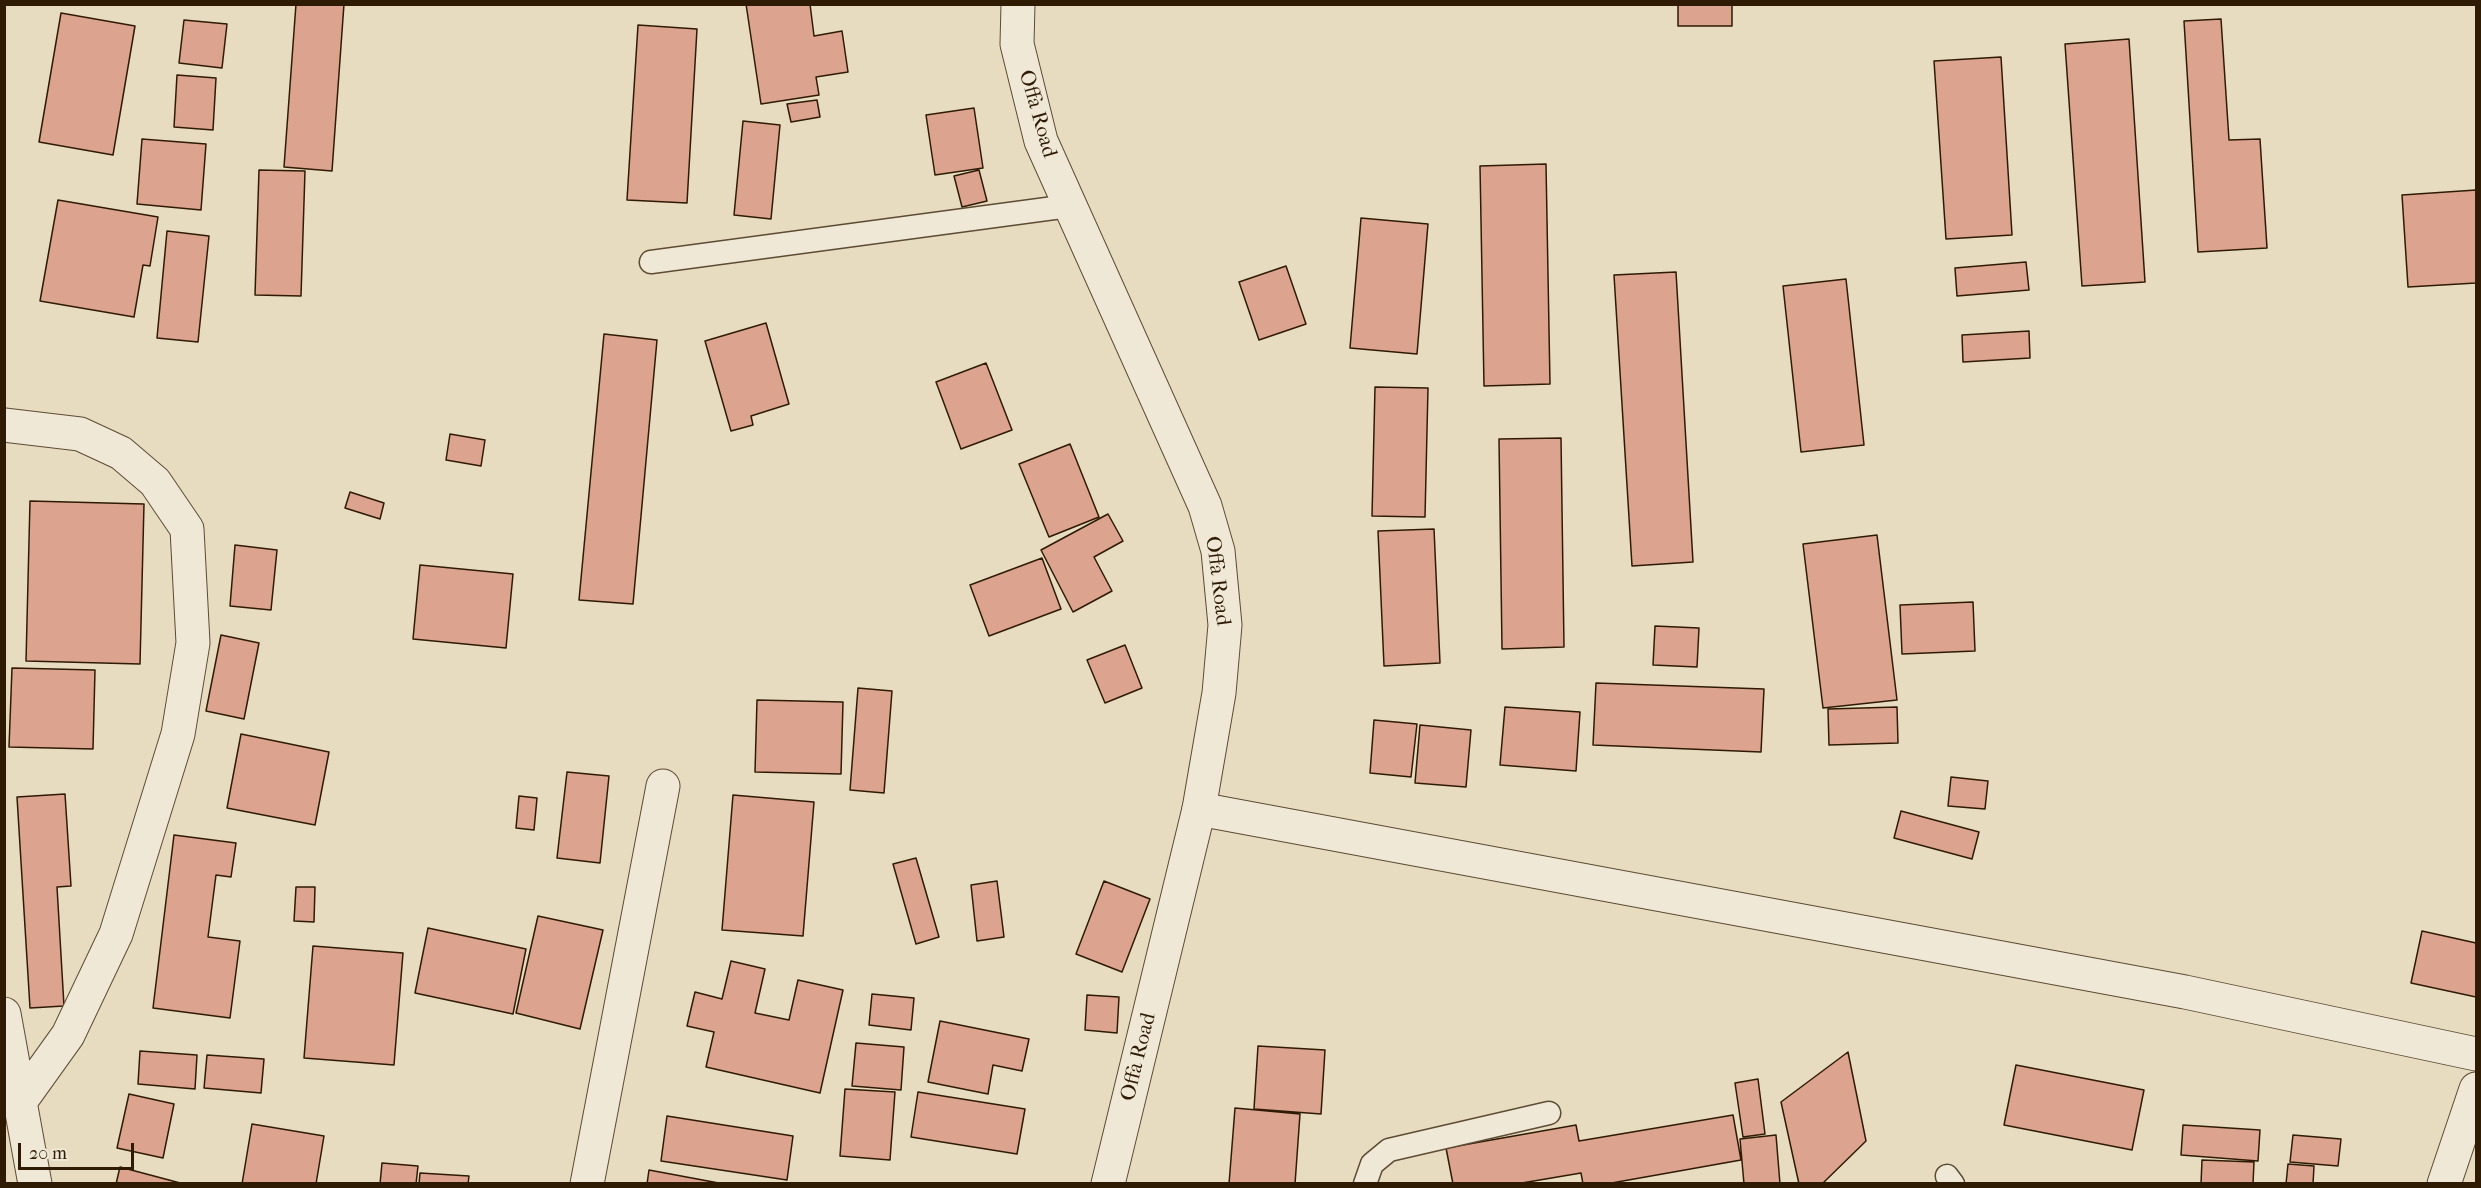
<!DOCTYPE html>
<style>
body{margin:0}
#map{position:relative;width:2481px;height:1188px;overflow:hidden;background:#e7dcc0;font-family:"IM FELL French Canon",serif}
canvas{display:block}
.frame{position:absolute;inset:0;border:6px solid #2f1b04;pointer-events:none}
.scale{position:absolute;left:18px;top:1143px;width:116px;height:27px;box-sizing:border-box;border:3px solid #2f1b04;border-top:0;padding-left:8px;font-size:18px;line-height:21px;white-space:nowrap;color:#2f1b04;-webkit-text-stroke:4px #efe8d6;paint-order:stroke}
</style>
<div id="map">
<canvas width="2481" height="1188"></canvas>
<div class="frame"></div>
<div class="scale">20 m</div>
</div>
<script>
const ctx = document.querySelector('canvas').getContext('2d');
ctx.lineJoin = 'round';
function paint(path, color) {
  ctx.fillStyle = color;
  ctx.fill(path, 'evenodd');
}
function trace(path, color, width, dash) {
  ctx.strokeStyle = color;
  ctx.lineWidth = width;
  ctx.lineCap = dash ? 'butt' : 'round';
  ctx.setLineDash(dash || []);
  ctx.stroke(path);
}
function label(font, color, halo, rows, align = 'center') {
  ctx.font = font + ' "IM FELL French Canon",serif';
  ctx.lineWidth = 4.5;
  ctx.setLineDash([]);
  ctx.textBaseline = 'middle';
  ctx.strokeStyle = halo;
  ctx.fillStyle = color;
  for (const [text, x, y, turn = 0] of rows) {
    ctx.save();
    ctx.translate(x, y);
    ctx.rotate((+turn || 0) * Math.PI / 180);
    ctx.textAlign = isNaN(turn) ? turn : align;
    if (halo) ctx.strokeText(text, 0, 0);
    ctx.fillText(text, 0, 0);
    ctx.restore();
  }
}
const building = new Path2D(`
 M 296,4 L 344,4 L 332,171 L 284,167 Z
 M 746,4 L 810,4 L 814,36 L 842,31 L 848,72 L 816,77 L 819,95 L 761,104 Z
 M 1678,4 L 1732,4 L 1732,26 L 1678,26 Z
 M 61,13 L 135,26 L 113,155 L 39,142 Z
 M 2221,19 L 2229,140 L 2260,139 L 2267,248 L 2198,252 L 2184,21 Z
 M 184,20 L 227,24 L 222,68 L 179,63 Z
 M 638,25 L 697,29 L 687,203 L 627,200 Z
 M 2129,39 L 2145,282 L 2082,286 L 2065,44 Z
 M 2001,57 L 2012,235 L 1946,239 L 1934,61 Z
 M 177,75 L 216,78 L 213,130 L 174,127 Z
 M 817,100 L 820,117 L 791,122 L 787,104 Z
 M 974,108 L 983,168 L 935,175 L 926,115 Z
 M 743,121 L 780,125 L 771,219 L 734,215 Z
 M 142,139 L 206,144 L 201,210 L 137,204 Z
 M 1546,164 L 1550,384 L 1484,386 L 1480,166 Z
 M 259,170 L 305,171 L 301,296 L 255,295 Z
 M 979,170 L 987,201 L 962,207 L 954,176 Z
 M 2476,190 L 2476,283 L 2408,287 L 2402,195 Z
 M 58,200 L 158,217 L 150,266 L 143,265 L 134,317 L 40,301 Z
 M 1361,218 L 1428,224 L 1417,354 L 1350,348 Z
 M 167,231 L 209,236 L 198,342 L 157,338 Z
 M 2026,262 L 2029,290 L 1957,296 L 1955,268 Z
 M 1286,266 L 1306,324 L 1259,340 L 1239,282 Z
 M 1676,272 L 1693,562 L 1632,566 L 1614,275 Z
 M 1846,279 L 1864,445 L 1801,452 L 1783,286 Z
 M 766,323 L 789,404 L 751,416 L 753,425 L 731,431 L 705,341 Z
 M 2029,331 L 2030,358 L 1963,362 L 1962,335 Z
 M 604,334 L 657,340 L 633,604 L 579,600 Z
 M 986,363 L 1012,430 L 961,449 L 936,382 Z
 M 1375,387 L 1428,388 L 1425,517 L 1372,516 Z
 M 450,434 L 485,440 L 481,466 L 446,460 Z
 M 1561,438 L 1564,647 L 1502,649 L 1499,439 Z
 M 1070,444 L 1099,517 L 1049,537 L 1019,464 Z
 M 350,492 L 384,503 L 380,519 L 345,508 Z
 M 30,501 L 144,504 L 140,664 L 26,661 Z
 M 1108,514 L 1123,541 L 1094,557 L 1112,591 L 1073,612 L 1041,550 Z
 M 1434,529 L 1440,663 L 1384,666 L 1378,531 Z
 M 1877,535 L 1897,700 L 1823,708 L 1803,544 Z
 M 235,545 L 277,550 L 271,610 L 230,606 Z
 M 1042,558 L 1061,609 L 989,636 L 970,585 Z
 M 420,565 L 513,574 L 506,648 L 413,639 Z
 M 1973,602 L 1975,651 L 1902,654 L 1900,605 Z
 M 1655,626 L 1699,628 L 1697,667 L 1653,665 Z
 M 221,635 L 259,643 L 244,719 L 206,711 Z
 M 1125,645 L 1142,688 L 1105,703 L 1087,660 Z
 M 12,668 L 95,670 L 93,749 L 9,747 Z
 M 1596,683 L 1764,689 L 1761,752 L 1593,745 Z
 M 858,688 L 892,691 L 884,793 L 850,790 Z
 M 757,700 L 843,702 L 841,774 L 755,772 Z
 M 1505,707 L 1580,712 L 1576,771 L 1500,765 Z
 M 1897,707 L 1898,743 L 1829,745 L 1828,709 Z
 M 1374,720 L 1417,724 L 1411,777 L 1370,773 Z
 M 1420,725 L 1471,730 L 1466,787 L 1415,783 Z
 M 241,734 L 329,752 L 315,825 L 227,808 Z
 M 567,772 L 609,776 L 600,863 L 557,858 Z
 M 1951,777 L 1988,781 L 1985,809 L 1948,806 Z
 M 65,794 L 71,886 L 57,887 L 64,1006 L 30,1008 L 17,797 Z
 M 733,795 L 814,802 L 803,936 L 722,930 Z
 M 519,796 L 537,798 L 534,830 L 516,828 Z
 M 1901,811 L 1979,832 L 1972,859 L 1894,838 Z
 M 174,835 L 236,843 L 231,877 L 216,875 L 208,937 L 240,941 L 230,1018 L 153,1008 Z
 M 916,858 L 939,937 L 916,944 L 893,864 Z
 M 997,881 L 1004,937 L 977,941 L 971,885 Z
 M 1104,881 L 1150,899 L 1122,972 L 1076,954 Z
 M 296,887 L 315,887 L 314,922 L 294,921 Z
 M 538,916 L 603,930 L 580,1029 L 516,1013 Z
 M 428,928 L 526,949 L 513,1014 L 415,993 Z
 M 2422,931 L 2476,943 L 2476,997 L 2411,983 Z
 M 313,946 L 403,953 L 394,1065 L 304,1058 Z
 M 731,961 L 765,969 L 755,1013 L 789,1020 L 798,980 L 843,990 L 820,1093 L 706,1067 L 714,1032 L 687,1026 L 695,992 L 722,999 Z
 M 872,994 L 914,998 L 911,1030 L 869,1025 Z
 M 1087,995 L 1119,997 L 1117,1033 L 1085,1030 Z
 M 940,1021 L 1029,1039 L 1022,1071 L 993,1065 L 988,1094 L 928,1082 Z
 M 856,1043 L 904,1047 L 901,1090 L 852,1086 Z
 M 1258,1046 L 1325,1050 L 1321,1114 L 1254,1109 Z
 M 140,1051 L 197,1055 L 195,1089 L 138,1084 Z
 M 1848,1052 L 1866,1141 L 1822,1184 L 1799,1184 L 1781,1102 Z
 M 207,1055 L 264,1059 L 261,1093 L 204,1088 Z
 M 2016,1065 L 2144,1090 L 2132,1150 L 2004,1125 Z
 M 1758,1079 L 1765,1134 L 1743,1137 L 1735,1083 Z
 M 845,1089 L 895,1092 L 890,1160 L 840,1156 Z
 M 918,1092 L 1025,1109 L 1017,1154 L 911,1137 Z
 M 129,1094 L 174,1104 L 163,1158 L 117,1148 Z
 M 1235,1108 L 1300,1114 L 1295,1184 L 1229,1184 Z
 M 1733,1115 L 1741,1160 L 1606,1184 L 1583,1184 L 1581,1173 L 1516,1184 L 1453,1184 L 1446,1148 L 1576,1125 L 1579,1141 Z
 M 667,1116 L 793,1136 L 787,1180 L 661,1161 Z
 M 252,1124 L 324,1136 L 316,1184 L 242,1184 Z
 M 2183,1125 L 2260,1130 L 2258,1161 L 2181,1155 Z
 M 1776,1135 L 1780,1184 L 1744,1184 L 1740,1139 Z
 M 2293,1135 L 2341,1139 L 2338,1166 L 2290,1162 Z
 M 2202,1160 L 2254,1162 L 2253,1184 L 2201,1184 Z
 M 382,1163 L 418,1166 L 416,1184 L 380,1184 Z
 M 2288,1164 L 2314,1166 L 2313,1184 L 2286,1184 Z
 M 120,1167 L 184,1184 L 116,1184 Z
 M 649,1170 L 724,1184 L 647,1184 Z
 M 420,1173 L 469,1176 L 468,1184 L 419,1184 Z`);
const service = new Path2D(`
 M 651,262 L 1069,206
 M 1947,1176 L 1953,1184
 M 1365,1184 L 1372,1164 L 1389,1150 L 1549,1113`);
const minor = new Path2D(`
 M 4,425 L 80,434 L 121,453 L 155,482 L 187,529 L 193,643 L 178,734 L 116,934 L 68,1035 L 20,1102
 M 1199,809 L 2185,992 L 2476,1054
 M 4,1014 L 35,1184
 M 587,1184 L 663,786
 M 2444,1184 L 2476,1089`);
const tertiary = new Path2D(`
 M 1018,4 L 1017,44 L 1041,141 L 1205,506 L 1218,551 L 1225,625 L 1219,693 L 1199,809 L 1108,1184`);
const streetNames = [
 ["Offa Road",1037,114,74],
 ["Offa Road",1217,581,83],
 ["Offa Road",1139,1057,-76]
];
paint(building, '#dca38e');
trace(building, '#2f1b04', 1.5);
trace(service, '#5d4b33', 25);
trace(minor, '#5d4b33', 35);
trace(tertiary, '#5d4b33', 35);
trace(service, '#efe8d6', 22);
trace(minor, '#efe8d6', 33);
trace(tertiary, '#efe8d6', 33);
label('21px', '#2f1b04', '#efe8d6', streetNames);
</script>
